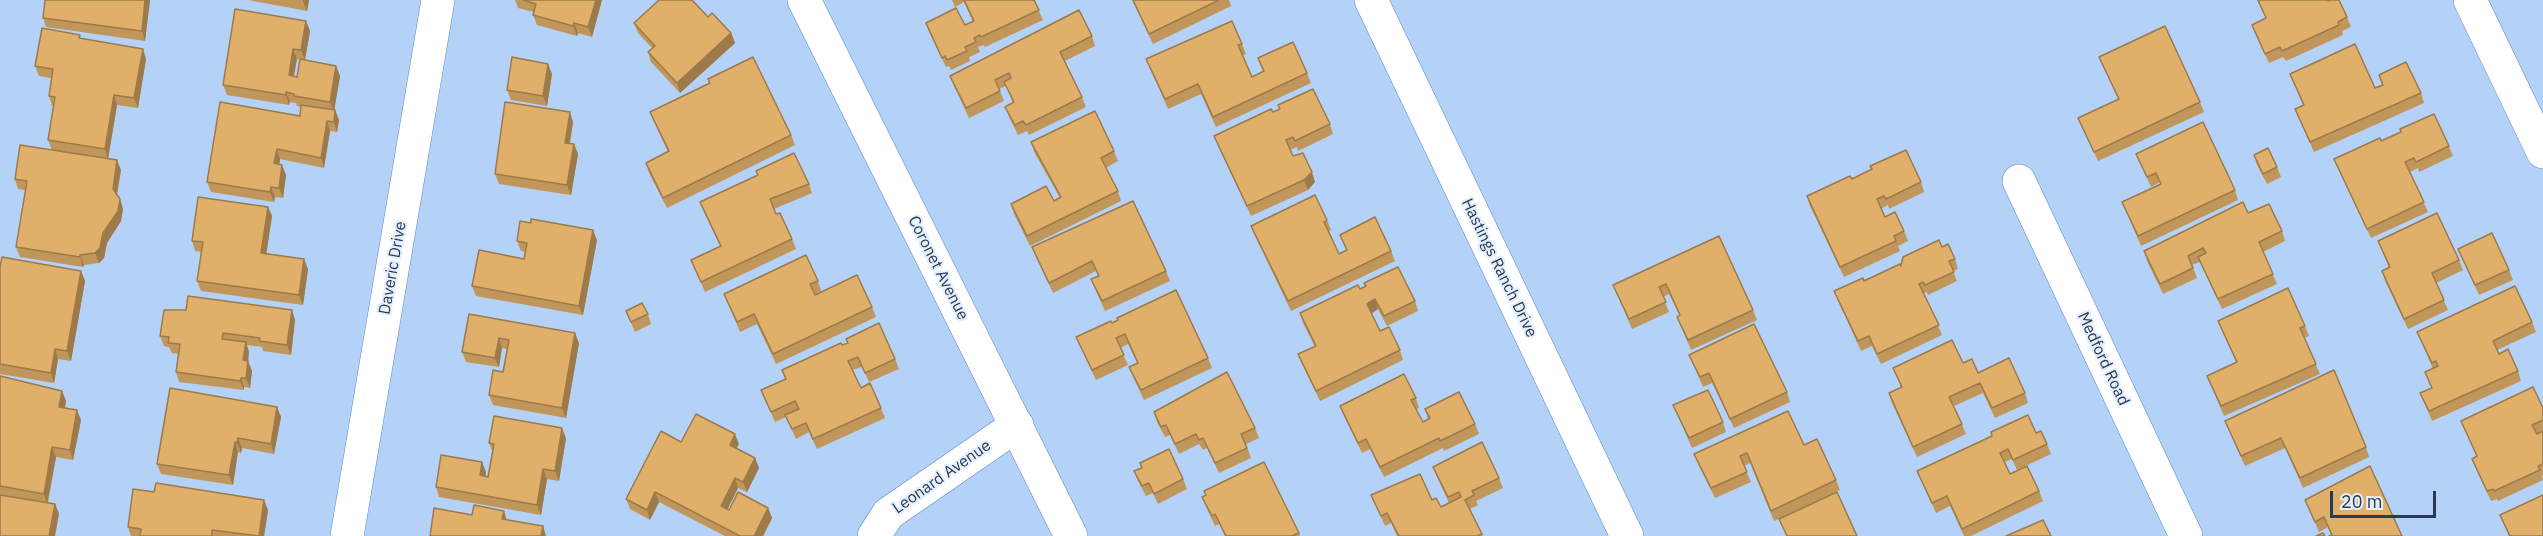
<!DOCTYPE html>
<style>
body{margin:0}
#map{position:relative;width:2543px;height:536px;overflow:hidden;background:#b4d1f8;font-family:"IBM Plex Sans",sans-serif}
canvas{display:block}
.scale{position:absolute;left:2330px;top:491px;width:106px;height:27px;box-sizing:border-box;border:3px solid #273b54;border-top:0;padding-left:8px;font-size:18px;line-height:21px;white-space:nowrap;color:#273b54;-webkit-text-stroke:4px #e6f0fd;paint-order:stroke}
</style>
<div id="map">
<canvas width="2543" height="536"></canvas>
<div class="scale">20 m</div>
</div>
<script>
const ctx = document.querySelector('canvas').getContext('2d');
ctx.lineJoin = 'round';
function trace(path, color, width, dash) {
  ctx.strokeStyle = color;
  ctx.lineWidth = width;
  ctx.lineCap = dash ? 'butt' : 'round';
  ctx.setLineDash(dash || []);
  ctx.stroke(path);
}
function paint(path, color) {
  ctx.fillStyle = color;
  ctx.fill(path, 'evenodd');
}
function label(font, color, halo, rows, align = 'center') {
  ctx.font = font + ' "IBM Plex Sans",sans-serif';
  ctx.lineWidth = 4.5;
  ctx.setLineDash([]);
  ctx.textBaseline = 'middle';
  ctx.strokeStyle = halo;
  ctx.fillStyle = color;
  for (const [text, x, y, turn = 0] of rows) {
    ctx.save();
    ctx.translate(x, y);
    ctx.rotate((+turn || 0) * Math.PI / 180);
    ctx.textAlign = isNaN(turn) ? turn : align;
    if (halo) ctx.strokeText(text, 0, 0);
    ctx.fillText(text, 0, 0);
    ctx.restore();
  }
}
const street = new Path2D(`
 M 804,0 L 1071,536
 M 1371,0 L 1627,536
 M 2470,0 L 2543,152
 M 2019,181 L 2186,536
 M 347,536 L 438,0
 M 874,536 L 888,514 L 1017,425`);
const wall = new Path2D(`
 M 150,0 L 145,41 L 46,27 L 43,18 Z
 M 248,0 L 309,0 L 307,11 Z
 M 515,0 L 602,0 L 592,37 L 578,33 L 577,36 L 537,25 L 533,15 L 534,12 L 518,8 Z
 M 952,0 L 1034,0 L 1043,20 L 985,47 L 984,45 L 978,47 L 980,52 L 969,57 L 970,61 L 951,70 L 949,66 L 946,67 L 929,32 L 926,23 L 965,25 L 973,22 L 964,2 L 955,7 Z
 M 1132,0 L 1229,0 L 1231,6 L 1153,44 Z
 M 2257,0 L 2328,0 L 2347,17 L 2351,27 L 2342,31 L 2343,35 L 2286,61 L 2283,57 L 2269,63 L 2252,25 L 2266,18 Z
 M 697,3 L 696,4 L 708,17 L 731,33 L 735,43 L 680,93 L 651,62 L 648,52 L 652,48 L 638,33 L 634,23 Z
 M 306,21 L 310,31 L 305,60 L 297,59 L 294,76 L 297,77 L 336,66 L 340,76 L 334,110 L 335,110 L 339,120 L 337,132 L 330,131 L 324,168 L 280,159 L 279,164 L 286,175 L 283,198 L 275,197 L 274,202 L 211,192 L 207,182 L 300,116 L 301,107 L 297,106 L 296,103 L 290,102 L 289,105 L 227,95 L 223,85 Z
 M 1092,36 L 1095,46 L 1065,61 L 1082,97 L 1086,107 L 1029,135 L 1027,131 L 1018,135 L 1009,117 L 1005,107 L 1013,103 L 1006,86 L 999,89 L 1004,101 L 969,118 L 954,86 L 950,76 Z
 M 81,39 L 146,59 L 138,108 L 117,105 L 108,159 L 52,150 L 48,140 L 53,106 L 52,106 L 49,96 L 51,78 L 39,76 L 35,66 Z
 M 1242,44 L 1246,54 L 1243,55 L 1252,77 L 1263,72 L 1258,58 L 1307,73 L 1311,83 L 1216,127 L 1201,94 L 1168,109 L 1146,59 Z
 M 2099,57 L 2200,102 L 2204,112 L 2098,161 L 2078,118 L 2118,99 Z
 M 552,74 L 547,106 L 511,100 L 507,90 Z
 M 2290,74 L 2375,88 L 2382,85 L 2379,75 L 2421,93 L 2424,103 L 2314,152 L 2295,109 L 2303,105 Z
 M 708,79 L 791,135 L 795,145 L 667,208 L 649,173 L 646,163 L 668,152 L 654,122 L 650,112 L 709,83 Z
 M 1273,112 L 1330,124 L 1333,134 L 1298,151 L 1297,147 L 1290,150 L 1293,156 L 1315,182 L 1308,190 L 1251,216 L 1218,146 L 1214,136 Z
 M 573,122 L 570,144 L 574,144 L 578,154 L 571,195 L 499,184 L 495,174 Z
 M 2381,141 L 2449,146 L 2453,156 L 2419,172 L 2418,168 L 2410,172 L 2428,212 L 2371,238 L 2338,169 L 2334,159 Z
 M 1031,142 L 1114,151 L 1118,161 L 1106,168 L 1118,191 L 1121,201 L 1030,246 L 1014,214 L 1011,204 L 1054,201 L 1060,198 L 1034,152 Z
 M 2136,154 L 2235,190 L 2238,200 L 2141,246 L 2122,202 L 2161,184 L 2160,182 L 2151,187 Z
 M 2254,155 L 2277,167 L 2281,177 L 2267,184 L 2257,165 Z
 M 121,170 L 117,195 L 120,199 L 123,209 L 121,221 L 107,243 L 104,258 L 99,263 L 84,265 L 83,267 L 20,257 L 16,247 L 25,190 L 18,189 L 15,179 Z
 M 1852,179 L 1921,182 L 1924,192 L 1889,209 L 1888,205 L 1881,209 L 1885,217 L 1904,231 L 1908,241 L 1898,246 L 1900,251 L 1844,277 L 1810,206 L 1807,196 Z
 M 809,184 L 812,193 L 774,209 L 792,239 L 796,249 L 705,292 L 691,260 L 720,246 L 704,212 L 700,202 Z
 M 268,207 L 272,216 L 266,254 L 308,269 L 303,305 L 201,291 L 197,281 L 201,252 L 195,251 L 192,241 Z
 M 2248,213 L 2282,231 L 2285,241 L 2263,252 L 2277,284 L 2222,309 L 2200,262 L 2192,265 L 2197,278 L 2163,294 L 2147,261 L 2144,251 Z
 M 1327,220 L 1331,230 L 1329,231 L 1339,254 L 1346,250 L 1340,235 L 1391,251 L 1395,261 L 1291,311 L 1255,236 L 1251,226 Z
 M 1719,236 L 1753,310 L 1757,320 L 1691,350 L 1681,327 L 1677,317 L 1680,316 L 1669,294 L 1663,297 L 1669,312 L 1632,329 L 1613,285 Z
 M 597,240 L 583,315 L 476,296 L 472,286 L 524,259 L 526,252 L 521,251 L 517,241 Z
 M 2378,241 L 2459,260 L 2463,270 L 2436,283 L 2448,310 L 2408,329 L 2385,281 L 2382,271 L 2389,268 Z
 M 1032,247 L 1166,271 L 1170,281 L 1105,311 L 1095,289 L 1091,279 L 1098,276 L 1096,271 L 1053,293 L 1036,257 Z
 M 1942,247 L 1955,259 L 1958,269 L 1953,271 L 1957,281 L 1928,295 L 1927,292 L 1924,293 L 1942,335 L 1881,364 L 1872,346 L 1861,351 L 1838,301 L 1834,291 L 1901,266 Z
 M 2458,249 L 2509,270 L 2513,280 L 2479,295 Z
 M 0,266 L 81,271 L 85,281 L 71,361 L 58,359 L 54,383 L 0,374 Z
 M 818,281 L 821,291 L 815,294 L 815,295 L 872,307 L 876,317 L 776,364 L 757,324 L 740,332 L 724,294 Z
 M 1360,289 L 1415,301 L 1418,311 L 1387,326 L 1378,309 L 1371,313 L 1380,331 L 1400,350 L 1403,360 L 1320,401 L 1302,364 L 1298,354 L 1315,347 L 1303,323 L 1300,313 Z
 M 626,311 L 648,314 L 651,324 L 635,332 Z
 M 469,314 L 579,343 L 566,418 L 493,405 L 489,395 L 503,372 L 507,349 L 502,348 L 499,367 L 466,362 L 462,352 Z
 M 295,320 L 291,355 L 263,351 L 262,347 L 247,345 L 249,352 L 248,361 L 252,371 L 250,388 L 244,387 L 244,390 L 179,382 L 176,372 L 178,354 L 172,353 L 169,347 L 164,346 L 160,336 Z
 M 2218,321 L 2305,326 L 2309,336 L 2304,338 L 2320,374 L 2224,416 L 2207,376 L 2236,362 Z
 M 2532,322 L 2536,332 L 2497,350 L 2499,354 L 2518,371 L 2521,381 L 2432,421 L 2420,393 L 2432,388 L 2425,372 L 2433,369 L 2417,332 Z
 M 1112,323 L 1208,358 L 1212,368 L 1144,400 L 1133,377 L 1129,367 L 1137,363 L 1128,344 L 1120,348 L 1128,365 L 1096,380 L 1080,346 L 1076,337 Z
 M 842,345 L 895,359 L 899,369 L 869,382 L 862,367 L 852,370 L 861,388 L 881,408 L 885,418 L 817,449 L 809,432 L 796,439 L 786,417 L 775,422 L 761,390 L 785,379 L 782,370 Z
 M 1689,355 L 1787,392 L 1790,402 L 1734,428 L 1712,383 L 1703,387 Z
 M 1963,363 L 1978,373 L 2025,393 L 2028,403 L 1995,418 L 1983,393 L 1954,406 L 1966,434 L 1917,457 L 1892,403 L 1889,393 L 1901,387 L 1893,368 Z
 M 0,376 L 62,391 L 66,401 L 65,408 L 81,420 L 73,460 L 56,457 L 48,503 L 55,504 L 59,514 L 0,536 Z
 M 1416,398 L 1419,408 L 1416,409 L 1423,422 L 1428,419 L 1425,409 L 1475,424 L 1479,434 L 1444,451 L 1443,448 L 1384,477 L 1370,449 L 1362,453 L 1344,416 L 1340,406 Z
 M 1673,405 L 1723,422 L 1726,432 L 1692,448 Z
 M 277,407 L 281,417 L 274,454 L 242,448 L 241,453 L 238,452 L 233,485 L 161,474 L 157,464 Z
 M 2543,408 L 2543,475 L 2542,476 L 2543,480 L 2498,501 L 2497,499 L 2491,501 L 2476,469 L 2472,459 L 2477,457 L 2461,421 Z
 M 1154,412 L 1255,428 L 1259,438 L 1246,444 L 1251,458 L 1219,473 L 1207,448 L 1203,450 L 1199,444 L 1179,454 L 1170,435 L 1165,437 L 1157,422 Z
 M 2225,421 L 2366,447 L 2369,457 L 2303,488 L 2285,448 L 2245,466 Z
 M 2036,433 L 2047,444 L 2051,454 L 2017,470 L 2012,459 L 2005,462 L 2010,474 L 2039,491 L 2043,501 L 1971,536 L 1964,536 L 1950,506 L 1936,513 L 1917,471 Z
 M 566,438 L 559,481 L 547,479 L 541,515 L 439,497 L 436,487 L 486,472 L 485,476 L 488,477 L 493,453 L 489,443 Z
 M 681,442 L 739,444 L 736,448 L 755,458 L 759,468 L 747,492 L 738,488 L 727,510 L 768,508 L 772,518 L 763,536 L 725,536 L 659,502 L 650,520 L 630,509 L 626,499 Z
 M 1804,445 L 1836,480 L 1840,490 L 1774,521 L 1750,463 L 1744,466 L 1751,482 L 1715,498 L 1698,464 L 1694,454 Z
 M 2370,466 L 2331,535 L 2328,527 L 2319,532 L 2305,500 Z
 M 1433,467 L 1499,478 L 1503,488 L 1476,501 L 1478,505 L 1470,509 L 1483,536 L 1397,536 L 1391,523 L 1385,526 L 1371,495 L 1432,500 L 1441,507 L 1449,503 L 1437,477 Z
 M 1141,468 L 1183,479 L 1187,489 L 1158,504 L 1153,493 L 1146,496 L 1138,481 L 1134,471 Z
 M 154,492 L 264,500 L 268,510 L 264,536 L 131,536 L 128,527 Z
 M 1202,497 L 1299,533 L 1300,536 L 1225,536 L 1219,524 L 1215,526 L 1206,507 Z
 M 2500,515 L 2543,536 L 2509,536 Z`);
const shadedWall = new Path2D(`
 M 145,0 L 150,0 L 145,41 L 142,31 Z
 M 303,0 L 309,0 L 307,11 L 303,1 Z
 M 596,0 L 602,0 L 592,37 L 588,27 Z
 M 306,21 L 310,31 L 305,60 L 301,50 Z
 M 574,23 L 578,33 L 577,36 L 573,26 Z
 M 731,33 L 735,43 L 680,93 L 677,83 Z
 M 143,49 L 146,59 L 138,108 L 134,98 Z
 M 293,49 L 297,59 L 292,85 L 289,75 Z
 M 548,64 L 552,74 L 547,106 L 543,96 Z
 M 336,66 L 340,76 L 334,112 L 330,102 Z
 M 286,92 L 290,102 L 289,105 L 286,95 Z
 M 114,95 L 117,105 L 108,159 L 105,149 Z
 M 335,110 L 339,120 L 337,132 L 334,122 Z
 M 570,112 L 573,122 L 568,153 L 565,143 Z
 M 327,121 L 330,131 L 324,168 L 321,158 Z
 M 574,144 L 578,154 L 571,195 L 567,185 Z
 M 277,149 L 280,159 L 278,173 L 274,163 Z
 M 117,160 L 121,170 L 116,199 L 113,189 Z
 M 282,165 L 286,175 L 283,198 L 279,188 Z
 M 1312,172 L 1315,182 L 1308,190 L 1304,180 Z
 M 271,187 L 275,197 L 274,202 L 270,192 Z
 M 120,199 L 123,209 L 121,221 L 107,243 L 104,258 L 99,263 L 95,253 Z
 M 268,207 L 272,216 L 265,263 L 261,253 Z
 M 593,230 L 597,240 L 583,315 L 579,306 Z
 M 80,255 L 84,265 L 83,267 L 80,257 Z
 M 304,259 L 308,269 L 303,305 L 299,295 Z
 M 81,271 L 85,281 L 71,361 L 67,351 Z
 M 1375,299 L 1378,309 L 1371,314 L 1367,304 Z
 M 292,310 L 295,320 L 291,355 L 287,345 Z
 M 575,333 L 579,343 L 566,418 L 562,408 Z
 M 499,338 L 502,348 L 499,367 L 495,358 Z
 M 246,342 L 249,352 L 247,370 L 243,360 Z
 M 55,349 L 58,359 L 54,383 L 51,373 Z
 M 248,361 L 252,371 L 250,388 L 246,378 Z
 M 241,378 L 244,387 L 244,390 L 240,381 Z
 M 62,391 L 66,401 L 63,417 L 59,407 Z
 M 277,407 L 281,417 L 274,454 L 271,444 Z
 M 77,410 L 81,420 L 73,460 L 70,450 Z
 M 562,428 L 566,438 L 559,481 L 555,471 Z
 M 735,434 L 739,444 L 733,455 L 730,445 Z
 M 238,438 L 242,448 L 241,453 L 237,443 Z
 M 235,442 L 238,452 L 233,485 L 229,475 Z
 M 52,447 L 56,457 L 47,504 L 44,494 Z
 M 755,458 L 759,468 L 747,492 L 743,482 Z
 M 482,462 L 486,472 L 484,485 L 480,475 Z
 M 543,469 L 547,479 L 541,515 L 537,505 Z
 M 735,478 L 738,488 L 724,516 L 721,506 Z
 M 655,492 L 659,502 L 650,520 L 647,510 Z
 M 264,500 L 268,510 L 264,536 L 259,536 Z
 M 55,504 L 59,514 L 55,536 L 49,536 Z
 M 768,508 L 772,518 L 763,536 L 754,536 Z
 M 504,511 L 507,521 L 502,519 Z
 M 543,526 L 546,536 L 541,536 Z`);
const building = new Path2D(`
 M 45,0 L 145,0 L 142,31 L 43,18 Z
 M 523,0 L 596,0 L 588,27 L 574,23 L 573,26 L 533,15 L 536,4 Z
 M 659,0 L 692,0 L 708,17 L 712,13 L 731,33 L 677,83 L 648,52 L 655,46 L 634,23 Z
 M 964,0 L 1034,0 L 1039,10 L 981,37 L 980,35 L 974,38 L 976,42 L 965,47 L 967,51 L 947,60 L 945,56 L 942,58 L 926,23 L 956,8 L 965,25 L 974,21 Z
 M 1133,0 L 1219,0 L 1149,34 Z
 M 2258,0 L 2328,0 L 2328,1 L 2331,0 L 2339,0 L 2347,17 L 2338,22 L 2339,25 L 2282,51 L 2280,47 L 2265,54 L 2252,25 L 2266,18 Z
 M 235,9 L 306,21 L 301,50 L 293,49 L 289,75 L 297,77 L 300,59 L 336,66 L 330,102 L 294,96 L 294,94 L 286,92 L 286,95 L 223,85 Z
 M 1079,10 L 1092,36 L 1060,52 L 1082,97 L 1026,125 L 1023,121 L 1015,125 L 1005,107 L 1014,102 L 1004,82 L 1011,78 L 1009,73 L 995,80 L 1000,91 L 966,108 L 950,76 Z
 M 1232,21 L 1242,44 L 1238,45 L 1252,77 L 1264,71 L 1258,58 L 1293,42 L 1307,73 L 1213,117 L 1198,84 L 1165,99 L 1146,59 Z
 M 2165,26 L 2200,102 L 2094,152 L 2078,118 L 2119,99 L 2099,57 Z
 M 42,28 L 80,35 L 79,38 L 143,49 L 134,98 L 114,95 L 105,149 L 48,140 L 55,97 L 49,96 L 53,69 L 35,66 Z
 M 2355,44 L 2375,88 L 2383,85 L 2379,75 L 2406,62 L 2421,93 L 2310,142 L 2295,109 L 2304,105 L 2290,74 Z
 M 512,57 L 548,64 L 543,96 L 507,90 Z
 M 753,57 L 791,135 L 663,198 L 646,163 L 669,151 L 650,112 L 710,83 L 708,79 Z
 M 1313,89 L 1330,124 L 1295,141 L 1293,137 L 1286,140 L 1293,156 L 1303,153 L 1312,172 L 1304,180 L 1247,206 L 1214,136 L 1271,109 L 1273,112 L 1280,109 L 1278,105 Z
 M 220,102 L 300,116 L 301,105 L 335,110 L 334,122 L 327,121 L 321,158 L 277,149 L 274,163 L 282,165 L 279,188 L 271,187 L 270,192 L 207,182 Z
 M 505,102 L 570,112 L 565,143 L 574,144 L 567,185 L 495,174 Z
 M 1095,111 L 1114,151 L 1101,158 L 1118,191 L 1027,236 L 1011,204 L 1046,186 L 1054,201 L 1061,197 L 1031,142 Z
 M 2434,114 L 2449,146 L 2416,162 L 2414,158 L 2405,162 L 2424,202 L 2367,229 L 2334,159 L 2380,138 L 2381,141 L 2401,132 L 2400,129 Z
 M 2203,122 L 2235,190 L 2138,236 L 2122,202 L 2161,184 L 2156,173 L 2147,177 L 2136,154 Z
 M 20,145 L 117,160 L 113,189 L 120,199 L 118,211 L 103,233 L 100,248 L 95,253 L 80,255 L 80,257 L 16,247 L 27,181 L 15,179 Z
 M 2268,148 L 2277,167 L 2263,174 L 2254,155 Z
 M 1906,150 L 1921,182 L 1886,199 L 1884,196 L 1877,199 L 1885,217 L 1895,212 L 1904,231 L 1894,236 L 1896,241 L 1840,267 L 1807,196 L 1850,176 L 1852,179 L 1872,169 L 1870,166 Z
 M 794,153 L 809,184 L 770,199 L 776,214 L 780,213 L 792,239 L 701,282 L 691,260 L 721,246 L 700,202 L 758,175 L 756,171 Z
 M 1315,195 L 1327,220 L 1324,222 L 1339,254 L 1347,250 L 1340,235 L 1375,217 L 1391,251 L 1288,301 L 1251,226 Z
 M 198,197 L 268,207 L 261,253 L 304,259 L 299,295 L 197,281 L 203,242 L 192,241 Z
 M 1133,201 L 1166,271 L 1102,301 L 1091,279 L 1099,276 L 1092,261 L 1049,283 L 1032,247 Z
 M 2243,202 L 2248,213 L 2269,204 L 2282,231 L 2259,242 L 2273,274 L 2218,299 L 2198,257 L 2206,253 L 2203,248 L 2188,256 L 2193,268 L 2160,284 L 2144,251 Z
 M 2437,213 L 2459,260 L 2432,273 L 2444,300 L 2404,319 L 2382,271 L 2390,267 L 2378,241 Z
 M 531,219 L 593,230 L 579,306 L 472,286 L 479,250 L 524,259 L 527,243 L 517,241 L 520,221 L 531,223 Z
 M 2492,233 L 2509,270 L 2475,285 L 2458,249 Z
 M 1719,236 L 1753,310 L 1688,340 L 1677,317 L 1680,315 L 1666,284 L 1659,287 L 1666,302 L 1629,319 L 1613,285 Z
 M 1939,240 L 1942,247 L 1948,244 L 1955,259 L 1949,261 L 1954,272 L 1925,285 L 1923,282 L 1919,284 L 1939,325 L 1877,354 L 1869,336 L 1858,341 L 1834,291 L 1863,278 L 1864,281 L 1900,264 L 1901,266 L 1903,257 Z
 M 806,255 L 818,281 L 810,284 L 815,295 L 857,275 L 872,307 L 773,354 L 754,314 L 737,322 L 724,294 Z
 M 2,257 L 81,271 L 67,351 L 55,349 L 51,373 L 0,364 L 0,266 Z
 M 1398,267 L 1415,301 L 1384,316 L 1375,299 L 1367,304 L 1380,331 L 1389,327 L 1400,350 L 1316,391 L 1298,354 L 1316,346 L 1300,313 L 1358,285 L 1360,289 L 1366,286 L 1364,283 Z
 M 2515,286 L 2532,322 L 2493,341 L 2499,354 L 2508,349 L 2518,371 L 2429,411 L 2420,393 L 2432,388 L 2425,372 L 2438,366 L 2436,361 L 2432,363 L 2417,332 Z
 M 2288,288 L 2305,326 L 2300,328 L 2316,364 L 2221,406 L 2207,376 L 2237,362 L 2218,321 Z
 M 1176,290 L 1208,358 L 1141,390 L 1129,367 L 1138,363 L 1125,334 L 1116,338 L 1124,355 L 1092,370 L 1076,337 L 1111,321 L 1112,323 L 1118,320 L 1117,318 Z
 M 188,296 L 292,310 L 287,345 L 259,341 L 260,338 L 223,333 L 222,339 L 246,342 L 243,360 L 248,361 L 246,378 L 241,378 L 240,381 L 176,372 L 180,344 L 168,343 L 169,337 L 160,336 L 164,310 L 186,310 Z
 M 642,303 L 648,314 L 631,322 L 626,311 Z
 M 469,314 L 575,333 L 562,408 L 489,395 L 493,370 L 503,372 L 509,340 L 499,338 L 495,358 L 462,352 Z
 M 879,323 L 895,359 L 865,373 L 858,357 L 848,361 L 861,388 L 870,383 L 881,408 L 813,439 L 806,423 L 792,429 L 785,415 L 799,409 L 795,401 L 771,412 L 761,390 L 786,379 L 782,370 L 841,343 L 842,345 L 848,343 L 846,339 Z
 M 1754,324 L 1787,392 L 1730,419 L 1709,373 L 1700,377 L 1689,355 Z
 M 1952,340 L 1963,363 L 1972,359 L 1978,373 L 2009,358 L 2025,393 L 1992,408 L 1980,383 L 1949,397 L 1962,424 L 1913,447 L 1889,393 L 1902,387 L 1893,368 Z
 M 2334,370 L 2366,447 L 2300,478 L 2281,438 L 2241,456 L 2225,421 Z
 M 1227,372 L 1255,428 L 1241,434 L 1247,448 L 1215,463 L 1203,438 L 1199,440 L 1196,434 L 1175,444 L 1166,425 L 1161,427 L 1154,412 Z
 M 1404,374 L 1416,398 L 1411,400 L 1423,422 L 1430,418 L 1425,409 L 1459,392 L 1475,424 L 1440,441 L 1439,438 L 1380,467 L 1366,439 L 1358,443 L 1340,406 Z
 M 0,376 L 62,391 L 59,407 L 77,410 L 70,450 L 52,447 L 44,494 L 0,486 Z
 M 2533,387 L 2543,408 L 2543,420 L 2532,425 L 2537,434 L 2543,431 L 2543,464 L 2538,466 L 2540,470 L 2494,491 L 2493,489 L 2487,491 L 2472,459 L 2477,456 L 2461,421 Z
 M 170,388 L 277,407 L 271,444 L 238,438 L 237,443 L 235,442 L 229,475 L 157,464 Z
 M 1708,390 L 1723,422 L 1689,438 L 1673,405 Z
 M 1788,411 L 1804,445 L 1817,439 L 1836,480 L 1771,511 L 1747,453 L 1740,456 L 1747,472 L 1711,488 L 1694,454 Z
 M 696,414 L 735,434 L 730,445 L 755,458 L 743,482 L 735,478 L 721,506 L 729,510 L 738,492 L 768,508 L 754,536 L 740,536 L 655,492 L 647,510 L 626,499 L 661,431 L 681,442 Z
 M 2028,415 L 2036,433 L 2041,431 L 2047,444 L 2013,460 L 2008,449 L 2000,453 L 2010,474 L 2027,466 L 2039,491 L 1962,529 L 1947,496 L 1932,503 L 1917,471 L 1992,436 L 1991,432 Z
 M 494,416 L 562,428 L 555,471 L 543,469 L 537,505 L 436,487 L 441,455 L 482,462 L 480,475 L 488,477 L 494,444 L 489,443 Z
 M 1482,442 L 1499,478 L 1472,491 L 1474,495 L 1465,500 L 1482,534 L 1477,536 L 1399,536 L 1387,513 L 1381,516 L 1371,495 L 1420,474 L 1432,500 L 1436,498 L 1441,507 L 1461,497 L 1459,492 L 1448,497 L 1433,467 Z
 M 1169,449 L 1183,479 L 1154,494 L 1149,483 L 1142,486 L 1134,471 L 1142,468 L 1140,463 Z
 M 1264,462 L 1299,533 L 1292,536 L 1226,536 L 1215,514 L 1212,516 L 1202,497 L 1206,495 L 1204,491 Z
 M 2370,466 L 2402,536 L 2329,536 L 2332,535 L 2324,517 L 2315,522 L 2305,500 Z
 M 156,483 L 264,500 L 259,536 L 212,530 L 212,536 L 140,536 L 141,529 L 128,527 L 133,489 L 154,492 Z
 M 1837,492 L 1857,536 L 1787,536 L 1779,519 Z
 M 0,495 L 55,504 L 49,536 L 0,536 Z
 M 2543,495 L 2543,536 L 2510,536 L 2500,515 Z
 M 474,505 L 504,511 L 502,519 L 543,526 L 541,536 L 430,536 L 434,508 L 472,515 Z
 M 2043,520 L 2051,536 L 2006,536 Z
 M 2323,533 L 2325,536 L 2316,536 Z`);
const streetNames = [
 ["Daveric Drive",393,268,-80],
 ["Coronet Avenue",938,268,63],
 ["Hastings Ranch Drive",1499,268,64],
 ["Medford Road",2103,359,65],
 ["Leonard Avenue",942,477,-35]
];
trace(street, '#5b89c5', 34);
trace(street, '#fff', 33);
paint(wall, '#c1965b');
paint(shadedWall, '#9d7a4a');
paint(building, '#e0af6a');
trace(building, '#9d7a4a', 1.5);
label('16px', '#273b54', '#e6f0fd', streetNames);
</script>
